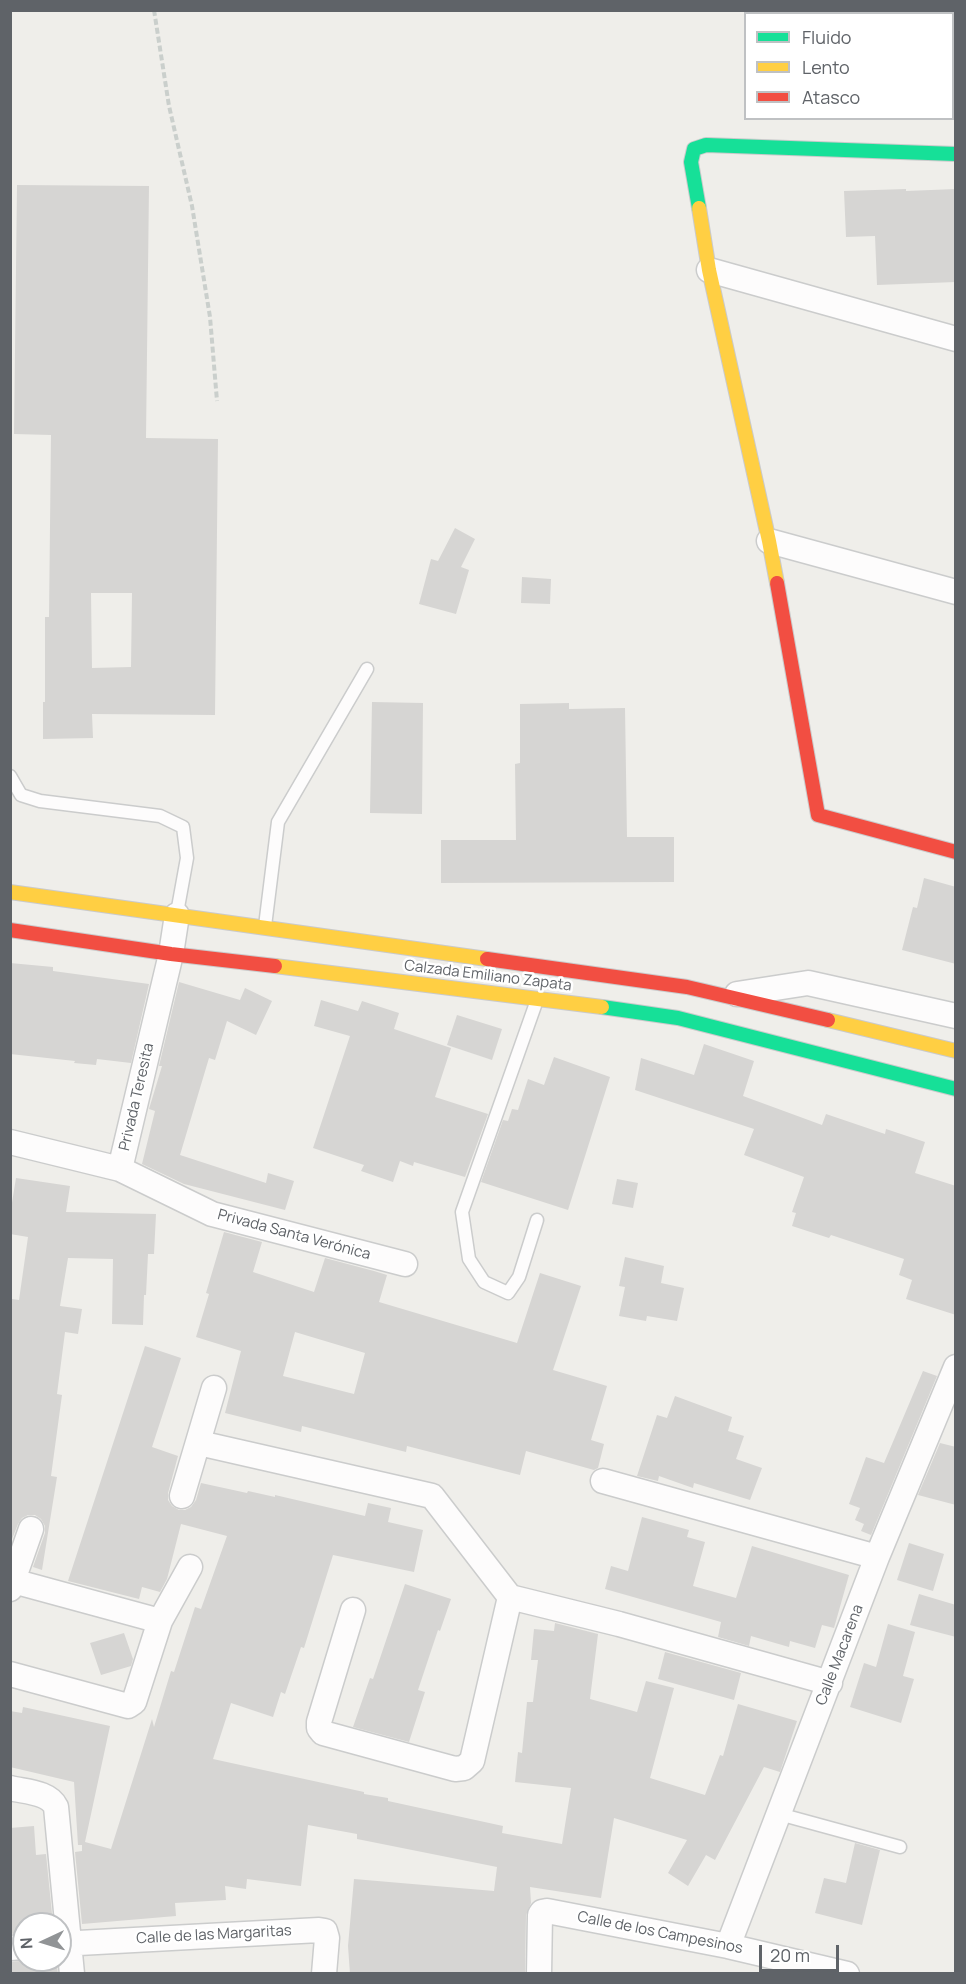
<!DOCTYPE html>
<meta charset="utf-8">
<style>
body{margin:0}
#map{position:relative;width:966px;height:1984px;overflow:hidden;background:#efeeea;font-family:Manrope,sans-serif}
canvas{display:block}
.frame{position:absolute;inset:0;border:12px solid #5f6368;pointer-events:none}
.legend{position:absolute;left:744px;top:12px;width:210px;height:108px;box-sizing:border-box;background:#fff;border:2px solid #bfc1c3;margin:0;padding:8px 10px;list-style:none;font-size:18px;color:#5f6368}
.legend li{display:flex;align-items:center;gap:12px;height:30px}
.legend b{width:30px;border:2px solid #bfc1c3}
.north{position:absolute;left:12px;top:1912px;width:60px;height:60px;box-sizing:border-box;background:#fff;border:2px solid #bfc1c3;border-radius:50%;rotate:266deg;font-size:16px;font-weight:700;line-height:24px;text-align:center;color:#5f6368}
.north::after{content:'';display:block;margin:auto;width:21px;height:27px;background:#919496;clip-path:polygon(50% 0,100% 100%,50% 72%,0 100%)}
.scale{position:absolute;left:759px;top:1945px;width:80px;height:27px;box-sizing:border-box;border:3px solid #5f6368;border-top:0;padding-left:8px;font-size:18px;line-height:21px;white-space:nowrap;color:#5f6368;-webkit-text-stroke:4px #fff;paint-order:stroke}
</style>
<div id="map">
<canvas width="966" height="1984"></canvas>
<div class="frame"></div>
<ul class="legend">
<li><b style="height:8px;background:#16e098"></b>Fluido</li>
<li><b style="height:8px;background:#ffcf43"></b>Lento</li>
<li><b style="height:8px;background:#f24e42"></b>Atasco</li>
</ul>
<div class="north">N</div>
<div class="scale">20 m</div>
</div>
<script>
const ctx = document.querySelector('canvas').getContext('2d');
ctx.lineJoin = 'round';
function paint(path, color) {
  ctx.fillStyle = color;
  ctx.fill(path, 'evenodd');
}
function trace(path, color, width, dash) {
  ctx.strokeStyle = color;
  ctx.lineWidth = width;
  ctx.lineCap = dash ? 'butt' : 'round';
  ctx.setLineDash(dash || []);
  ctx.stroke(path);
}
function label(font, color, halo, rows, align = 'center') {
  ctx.font = font + ' Manrope,sans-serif';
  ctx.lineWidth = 5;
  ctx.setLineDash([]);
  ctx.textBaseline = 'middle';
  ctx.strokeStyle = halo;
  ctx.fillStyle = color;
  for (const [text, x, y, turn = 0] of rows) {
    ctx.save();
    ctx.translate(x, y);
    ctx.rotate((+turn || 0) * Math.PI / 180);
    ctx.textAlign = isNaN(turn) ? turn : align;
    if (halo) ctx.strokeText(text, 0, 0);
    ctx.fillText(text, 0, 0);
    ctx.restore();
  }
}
const building = new Path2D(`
 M 17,185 L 149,186 L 146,438 L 218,439 L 215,715 L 92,714 L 93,738 L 43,739 L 43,702 L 45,702 L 45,617 L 49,617 L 51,435 L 14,434 ZM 91,593 L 132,593 L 131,667 L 92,668 Z
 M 906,189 L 906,191 L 956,189 L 956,282 L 877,285 L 875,236 L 846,237 L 844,191 Z
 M 455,528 L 475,539 L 461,567 L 469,570 L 456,614 L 419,604 L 431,559 L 438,561 Z
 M 522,577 L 551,579 L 550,604 L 521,603 Z
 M 372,702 L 423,703 L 422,814 L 370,813 Z
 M 569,703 L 569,709 L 625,708 L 627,837 L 674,837 L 674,882 L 441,883 L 441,840 L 516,840 L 515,764 L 520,763 L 520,704 Z
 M 924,878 L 956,887 L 956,964 L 902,950 L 913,907 L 917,908 Z
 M 10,963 L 53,967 L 53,971 L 149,984 L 131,1063 L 97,1059 L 96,1065 L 74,1063 L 75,1061 L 10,1054 Z
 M 179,982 L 240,1000 L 245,988 L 272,1001 L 256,1035 L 227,1021 L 215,1060 L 209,1058 L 180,1155 L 266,1183 L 268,1173 L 294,1181 L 285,1210 L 184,1184 L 142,1164 L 155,1111 L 149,1109 L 162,1066 L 159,1066 Z
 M 321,1000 L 358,1011 L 362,1001 L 399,1013 L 394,1029 L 451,1048 L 435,1097 L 488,1114 L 465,1177 L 414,1162 L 413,1166 L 400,1161 L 393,1182 L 361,1171 L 364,1165 L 313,1148 L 350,1036 L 314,1026 Z
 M 457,1015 L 502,1029 L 492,1060 L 447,1045 Z
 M 704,1044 L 754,1061 L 743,1096 L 822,1125 L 826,1114 L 885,1134 L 886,1129 L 925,1142 L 915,1173 L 956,1186 L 956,1315 L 906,1299 L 912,1280 L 899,1275 L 904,1259 L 831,1235 L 829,1238 L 792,1226 L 796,1213 L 792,1212 L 804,1177 L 744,1155 L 754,1129 L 635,1090 L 641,1058 L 694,1075 Z
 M 554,1057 L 610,1077 L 568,1210 L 481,1182 L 503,1120 L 508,1121 L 512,1109 L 518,1110 L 528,1079 L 544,1085 Z
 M 16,1178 L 70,1186 L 66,1212 L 156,1214 L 154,1254 L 148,1254 L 146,1295 L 144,1295 L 143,1325 L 112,1324 L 113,1259 L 68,1258 L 60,1306 L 82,1309 L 78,1334 L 65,1332 L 57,1394 L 62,1395 L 51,1476 L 57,1477 L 42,1570 L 33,1567 L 45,1533 L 45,1526 L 41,1519 L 35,1515 L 28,1515 L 22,1518 L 18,1524 L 10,1544 L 10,1312 L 12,1299 L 19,1300 L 28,1237 L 10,1234 L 10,1215 Z
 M 617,1179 L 638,1183 L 633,1208 L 612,1204 Z
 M 224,1232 L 262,1242 L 253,1272 L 314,1292 L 325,1258 L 374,1271 L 387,1275 L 379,1302 L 517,1343 L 540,1273 L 581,1286 L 553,1370 L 607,1386 L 591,1440 L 604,1444 L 598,1468 L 594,1470 L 526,1451 L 520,1475 L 407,1446 L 406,1452 L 302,1426 L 301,1432 L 225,1413 L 241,1351 L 196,1337 L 209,1294 L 206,1293 ZM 295,1332 L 365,1353 L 354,1394 L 283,1376 Z
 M 625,1257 L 664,1266 L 661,1283 L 684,1288 L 677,1321 L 647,1316 L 646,1321 L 619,1316 L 625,1287 L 619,1286 Z
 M 145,1346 L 181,1358 L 152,1447 L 178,1456 L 168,1493 L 168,1500 L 172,1506 L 179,1510 L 185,1510 L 191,1507 L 196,1500 L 201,1483 L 247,1493 L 248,1491 L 275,1497 L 275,1495 L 365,1516 L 368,1503 L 391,1508 L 388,1522 L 423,1530 L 414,1572 L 333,1555 L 304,1648 L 301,1647 L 285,1694 L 281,1692 L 273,1717 L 231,1703 L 213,1759 L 364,1792 L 364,1794 L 388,1798 L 388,1801 L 503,1826 L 502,1833 L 562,1844 L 571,1788 L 515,1782 L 518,1752 L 522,1753 L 527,1702 L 533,1702 L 538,1660 L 531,1660 L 534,1629 L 554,1631 L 555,1623 L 598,1634 L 590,1699 L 637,1712 L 646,1681 L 674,1688 L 650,1778 L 705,1795 L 720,1755 L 723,1756 L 738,1704 L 797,1721 L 780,1772 L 764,1767 L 715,1860 L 706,1855 L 688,1886 L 668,1873 L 687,1840 L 614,1818 L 601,1898 L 530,1887 L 531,1903 L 526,1915 L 525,1974 L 350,1974 L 348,1946 L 354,1879 L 494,1891 L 497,1867 L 357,1839 L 357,1834 L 308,1825 L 301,1886 L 247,1879 L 246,1889 L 225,1886 L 226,1900 L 175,1903 L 176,1916 L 82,1924 L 75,1852 L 82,1851 L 82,1845 L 78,1845 L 74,1782 L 10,1767 L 10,1711 L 22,1713 L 23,1707 L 110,1726 L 85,1842 L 111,1849 L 152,1719 L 154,1727 L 171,1671 L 174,1672 L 195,1607 L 201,1609 L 227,1536 L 181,1524 L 167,1579 L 160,1592 L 142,1587 L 139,1599 L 68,1581 Z
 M 923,1371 L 937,1376 L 871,1535 L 861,1531 L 864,1524 L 855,1520 L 860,1508 L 849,1504 L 866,1457 L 884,1463 Z
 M 675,1396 L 732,1417 L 728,1431 L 744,1436 L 736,1459 L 762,1468 L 750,1500 L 694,1483 L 693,1488 L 659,1476 L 658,1481 L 637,1476 L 657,1415 L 667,1418 Z
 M 940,1443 L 956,1447 L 956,1505 L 918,1495 Z
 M 642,1517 L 689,1530 L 687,1537 L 705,1542 L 693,1586 L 736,1598 L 752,1546 L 849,1575 L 834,1628 L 822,1625 L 815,1648 L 790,1641 L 789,1647 L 751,1636 L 749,1646 L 718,1637 L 721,1622 L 605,1589 L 611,1566 L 628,1571 Z
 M 909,1543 L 944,1554 L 933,1591 L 897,1580 Z
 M 405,1584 L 451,1599 L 440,1631 L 438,1630 L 418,1690 L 425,1692 L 409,1742 L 353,1727 L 370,1678 L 373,1679 Z
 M 919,1594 L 956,1605 L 956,1637 L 910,1625 Z
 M 888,1624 L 915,1632 L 903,1676 L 914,1679 L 901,1723 L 850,1707 L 864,1663 L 876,1667 Z
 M 124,1633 L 133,1659 L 131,1666 L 101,1675 L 90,1643 Z
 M 665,1652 L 741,1673 L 734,1700 L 658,1679 Z
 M 34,1826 L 36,1855 L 46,1854 L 53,1924 L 24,1924 L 24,1933 L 10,1934 L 10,1828 Z
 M 855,1843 L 880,1850 L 862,1925 L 815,1913 L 824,1878 L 846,1883 Z
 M 29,1960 L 56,1960 L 58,1974 L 10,1974 L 10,1962 Z`);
const path = new Path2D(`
 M 154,10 L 169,106 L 192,206 L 210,317 L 217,401`);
const lane = new Path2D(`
 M 10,776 L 21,795 L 40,801 L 160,816 L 183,827 L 187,858 L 177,913
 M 265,926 L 278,822 L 367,669
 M 537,1000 L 462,1212 L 469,1259 L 484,1282 L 508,1293 L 519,1277 L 537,1220
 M 779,1814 L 900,1847`);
const street = new Path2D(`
 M 709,270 L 956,339
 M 769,541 L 956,592
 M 737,994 L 808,983 L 956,1016
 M 10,1142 L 120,1169 L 212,1214 L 405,1264
 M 120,1169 L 171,954 L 177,915
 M 199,1443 L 432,1496 L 510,1597 L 619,1624 L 830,1683
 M 603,1481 L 877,1557
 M 182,1496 L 214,1388
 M 13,1581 L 160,1621
 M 10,1589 L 31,1529
 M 353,1610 L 319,1722 L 319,1728 L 323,1733 L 455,1769 L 464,1768 L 472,1761 L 510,1597
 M 10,1674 L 128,1706 L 134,1702 L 160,1621 L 190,1567
 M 10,1788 C 26,1792 49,1792 56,1807 L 72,1974
 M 60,1944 L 319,1930 L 325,1931 L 327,1938 L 324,1974
 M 728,1946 L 877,1557 L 956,1367
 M 10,1948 L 24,1947
 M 539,1974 L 540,1915 L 542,1912 L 547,1911 L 728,1946 L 847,1974`);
const fast = new Path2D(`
 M 699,208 L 691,162 L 694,149 L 706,145 L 956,154
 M 602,1007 L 678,1018 L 956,1089`);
const slow = new Path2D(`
 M 699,208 L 709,270 L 769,541 L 777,583
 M 10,892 L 487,959
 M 275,966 L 602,1007
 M 828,1020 L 956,1051`);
const jam = new Path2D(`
 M 777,583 L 818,815 L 956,852
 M 10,930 L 171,954 L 275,966
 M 487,959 L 687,987 L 828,1020`);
const streetNames = [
 ["Calzada Emiliano Zapata",488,976,7],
 ["Privada Teresita",137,1097,-77],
 ["Privada Santa Verónica",294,1235,15],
 ["Calle Macarena",840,1655,-69],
 ["Calle de los Campesinos",660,1933,11],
 ["Calle de las Margaritas",214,1935,-3]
];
paint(building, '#d6d5d3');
trace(lane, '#cbcccc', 15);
trace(street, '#cbcccc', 27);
trace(fast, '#cacacb', 16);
trace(slow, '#cacacb', 16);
trace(jam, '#cacacb', 16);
trace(path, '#cacfcc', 4, [6, 3]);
trace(lane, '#fdfcfc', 12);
trace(street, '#fdfcfc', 24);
trace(fast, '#16e098', 14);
trace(slow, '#ffcf43', 14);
trace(jam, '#f24e42', 14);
label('15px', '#5f6368', '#fff', streetNames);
</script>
